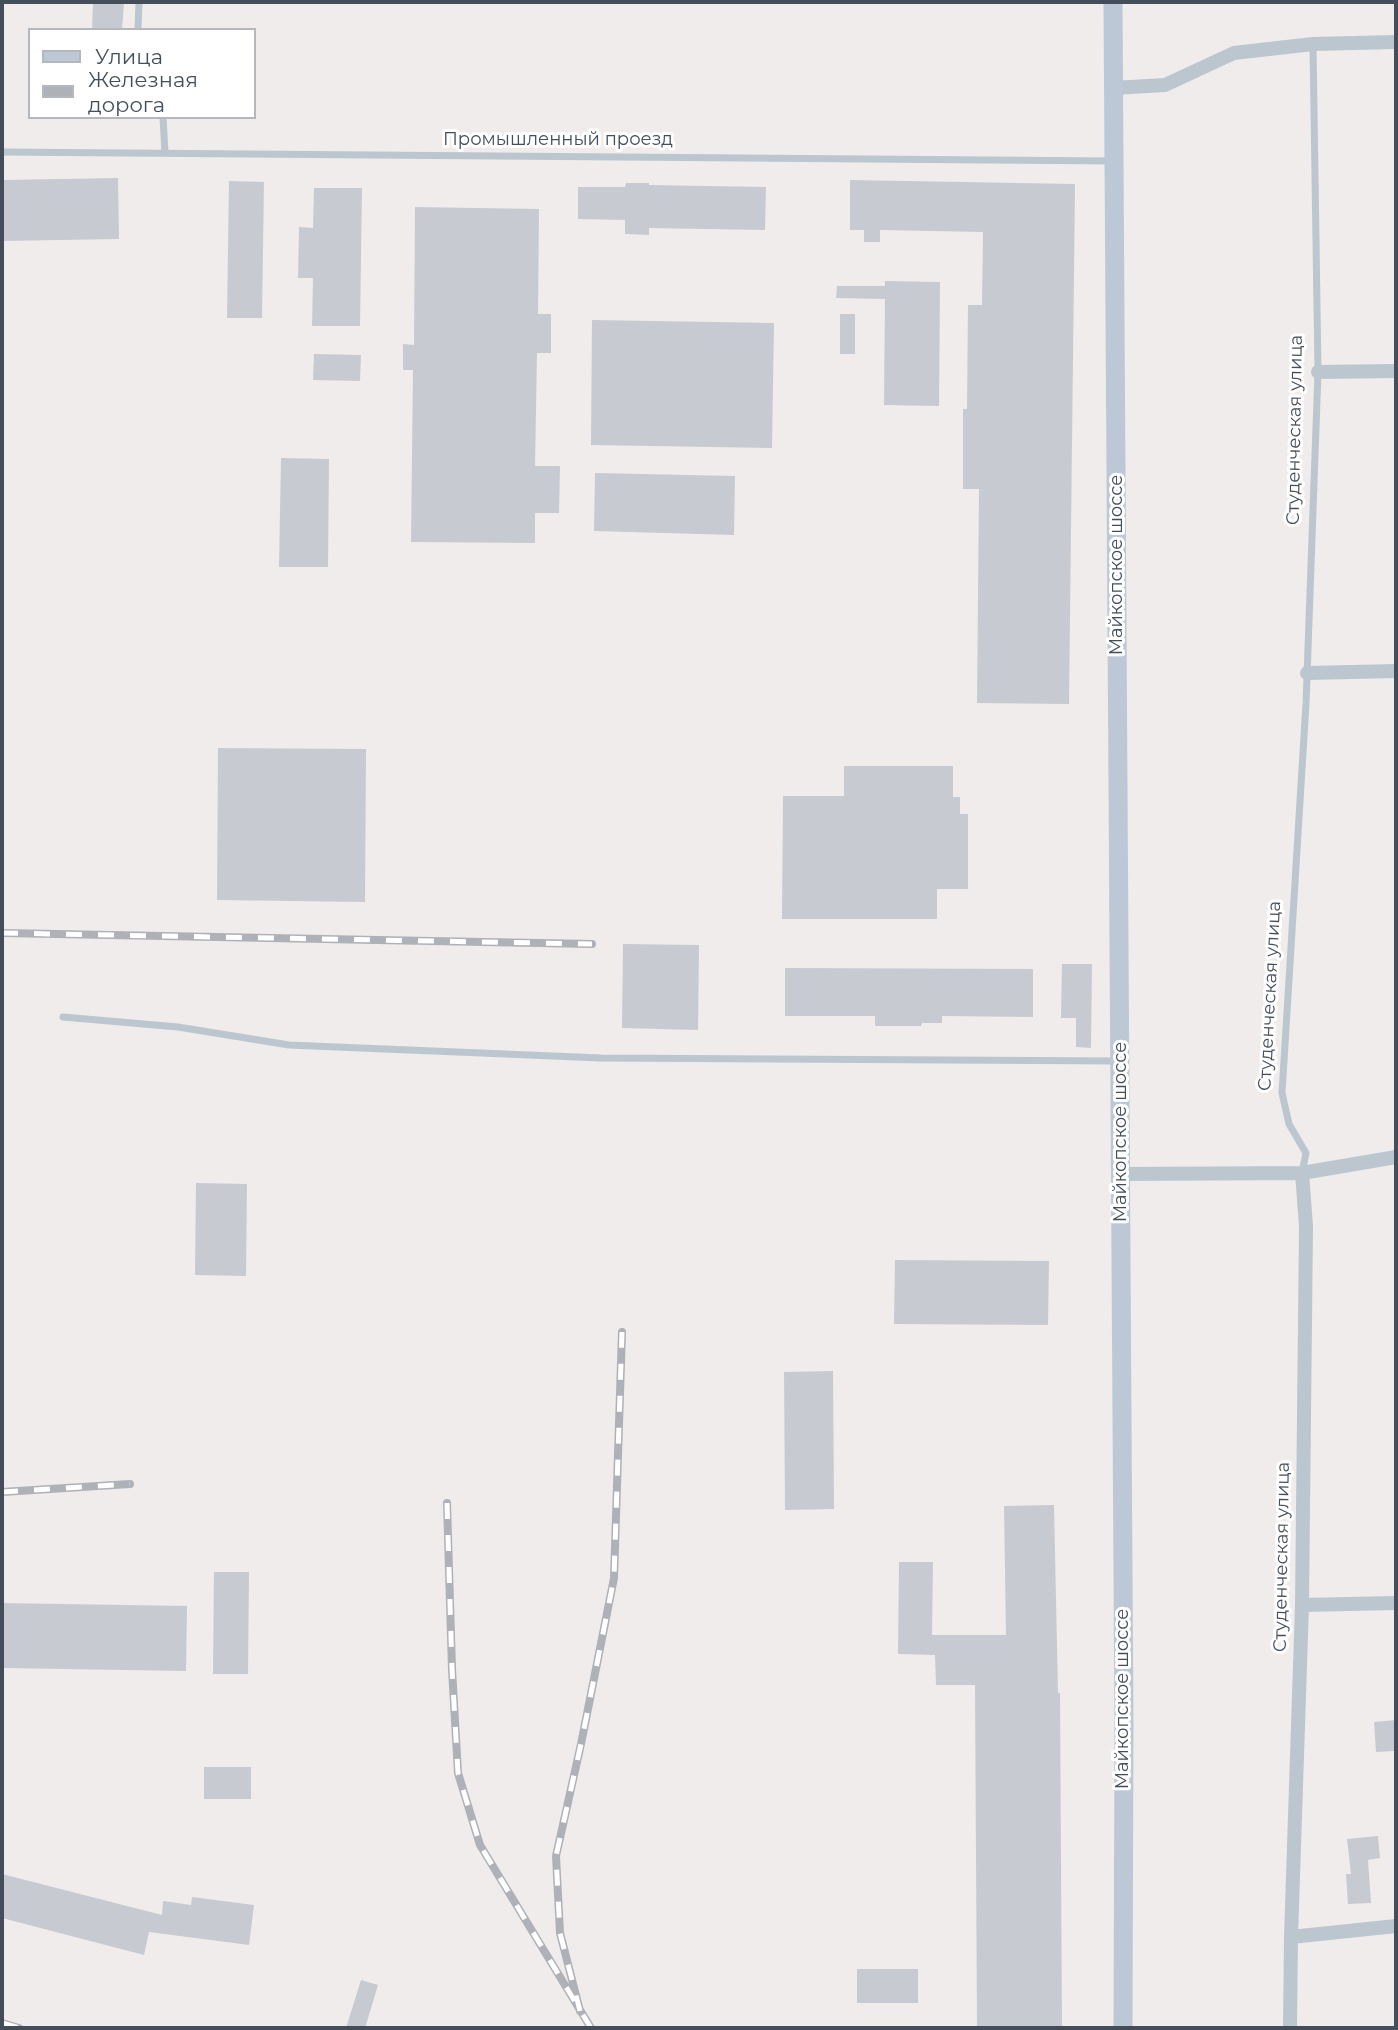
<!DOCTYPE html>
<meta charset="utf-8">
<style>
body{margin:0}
#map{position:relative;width:1398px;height:2030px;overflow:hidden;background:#efeceb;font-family:Montserrat,sans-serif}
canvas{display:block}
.frame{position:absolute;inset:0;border:4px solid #444e5a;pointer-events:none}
.legend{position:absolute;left:28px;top:28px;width:228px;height:91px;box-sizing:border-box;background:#fff;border:2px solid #b4b8bd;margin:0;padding:9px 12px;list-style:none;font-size:21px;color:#444e5a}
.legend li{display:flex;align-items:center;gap:14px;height:35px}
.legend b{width:35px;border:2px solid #b4b8bd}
</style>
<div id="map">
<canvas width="1398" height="2030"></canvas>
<div class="frame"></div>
<ul class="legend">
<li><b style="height:9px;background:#bdc8d6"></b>Улица</li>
<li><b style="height:9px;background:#aeb1b7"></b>Железная дорога</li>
</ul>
</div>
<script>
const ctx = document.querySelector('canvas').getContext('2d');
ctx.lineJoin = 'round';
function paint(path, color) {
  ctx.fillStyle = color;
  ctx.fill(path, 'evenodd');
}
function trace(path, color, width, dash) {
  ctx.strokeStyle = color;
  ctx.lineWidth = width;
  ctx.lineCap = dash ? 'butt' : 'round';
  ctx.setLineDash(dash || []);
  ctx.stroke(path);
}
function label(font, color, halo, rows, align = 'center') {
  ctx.font = font + ' Montserrat,sans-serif';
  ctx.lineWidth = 6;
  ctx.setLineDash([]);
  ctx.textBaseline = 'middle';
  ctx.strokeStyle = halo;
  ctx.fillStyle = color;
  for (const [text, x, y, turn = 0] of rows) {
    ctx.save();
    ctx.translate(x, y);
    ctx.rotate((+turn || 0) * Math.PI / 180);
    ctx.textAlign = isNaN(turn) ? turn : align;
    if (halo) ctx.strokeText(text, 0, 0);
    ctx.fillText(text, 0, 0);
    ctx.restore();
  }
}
const building = new Path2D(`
 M 93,2 L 124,2 L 122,30 L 92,30 Z
 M 118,178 L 119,239 L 2,241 L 2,180 Z
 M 850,180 L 1075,184 L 1069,704 L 977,703 L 979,489 L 963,489 L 963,409 L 967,409 L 968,305 L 982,305 L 983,232 L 880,230 L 880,242 L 864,242 L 864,230 L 850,230 Z
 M 229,181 L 264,182 L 262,318 L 227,318 Z
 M 626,183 L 649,183 L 649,185 L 766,187 L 765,230 L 649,228 L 649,235 L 625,234 L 625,220 L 578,219 L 578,187 L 625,187 Z
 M 314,188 L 362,188 L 360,326 L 312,326 L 313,278 L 298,278 L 299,227 L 313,228 Z
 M 415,207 L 539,209 L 538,314 L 551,314 L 551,353 L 537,353 L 535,466 L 560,466 L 559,513 L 535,513 L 535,543 L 411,542 L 413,370 L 403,370 L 403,344 L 414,345 Z
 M 885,281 L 940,282 L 939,406 L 884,405 L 885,299 L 836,298 L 837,286 L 885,286 Z
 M 840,314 L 855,314 L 855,354 L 840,354 Z
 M 592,320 L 774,323 L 772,448 L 591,445 Z
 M 314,354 L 361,355 L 360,381 L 313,380 Z
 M 281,458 L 329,459 L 328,567 L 279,567 Z
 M 595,473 L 735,476 L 734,535 L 594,531 Z
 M 218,748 L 366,749 L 365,902 L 217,900 Z
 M 844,766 L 953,766 L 953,797 L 960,797 L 960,814 L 968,814 L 968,889 L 937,889 L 937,919 L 782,919 L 783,796 L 844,796 Z
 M 623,944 L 699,945 L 698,1030 L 622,1028 Z
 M 1062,964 L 1092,964 L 1091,1048 L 1076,1047 L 1076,1018 L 1061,1018 Z
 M 785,968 L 1033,969 L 1033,1017 L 942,1016 L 942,1023 L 922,1023 L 921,1026 L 875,1026 L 875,1016 L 785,1016 Z
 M 196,1183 L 247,1184 L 246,1276 L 195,1275 Z
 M 895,1260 L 1049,1261 L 1048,1325 L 894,1324 Z
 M 833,1371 L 834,1509 L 785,1510 L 784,1372 Z
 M 1054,1505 L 1058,1693 L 1060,1693 L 1062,2028 L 977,2028 L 975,1685 L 936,1685 L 935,1655 L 898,1654 L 899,1562 L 933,1562 L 932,1635 L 1006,1635 L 1004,1506 Z
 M 214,1572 L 249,1572 L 248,1674 L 213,1674 Z
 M 2,1603 L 187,1606 L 186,1671 L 2,1668 Z
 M 1396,1720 L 1396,1751 L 1376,1752 L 1374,1722 Z
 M 204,1767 L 251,1767 L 251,1799 L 204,1799 Z
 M 1378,1836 L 1380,1858 L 1368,1860 L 1371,1903 L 1348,1904 L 1346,1874 L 1351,1874 L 1347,1839 Z
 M 2,1874 L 162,1915 L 163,1901 L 191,1905 L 192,1897 L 254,1905 L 249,1945 L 149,1932 L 144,1955 L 2,1918 Z
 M 857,1969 L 918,1969 L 918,2003 L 857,2003 Z
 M 361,1980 L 378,1985 L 365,2028 L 346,2028 Z`);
const lane = new Path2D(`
 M 138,30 L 139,2
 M 163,117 L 165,153
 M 2,152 L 1113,161
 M 63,1017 L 178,1027 L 289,1045 L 601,1058 L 1120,1061
 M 1302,1173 L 1306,1153 L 1289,1124 L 1282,1093 L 1306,704 L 1318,372 L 1313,45`);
const street = new Path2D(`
 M 1113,88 L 1165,85 L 1234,53 L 1313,44 L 1396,42
 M 1318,372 L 1396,371
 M 1307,673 L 1396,671
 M 1121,1174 L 1302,1173 L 1396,1157
 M 1302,1605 L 1396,1603
 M 1291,1937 L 1396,1926
 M 1290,2028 L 1291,1937 L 1302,1605 L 1306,1226 L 1302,1173`);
const secondary = new Path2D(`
 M 1113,2 L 1124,1728 L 1123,2028`);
const rail = new Path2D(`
 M 2,933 L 592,944
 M 2,1492 L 130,1484
 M 447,1503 L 452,1669 L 458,1773 L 480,1845 L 591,2028
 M 580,2011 L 560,1933 L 556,1856 L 581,1744 L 614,1578 L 622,1332
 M 2,2023 L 19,2028`);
const streetNames = [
 ["Промышленный проезд",558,140],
 ["Студенческая улица",1295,430,-89],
 ["Майкопское шоссе",1117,565,-90],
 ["Студенческая улица",1270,996,-87],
 ["Майкопское шоссе",1121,1132,-90],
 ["Студенческая улица",1282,1557,-89],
 ["Майкопское шоссе",1123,1699,-90]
];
paint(building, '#c8cad2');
trace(lane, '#bcc6cf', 7);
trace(street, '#bcc6cf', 14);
trace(secondary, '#bdc8d6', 19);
trace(rail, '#aeb1b7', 8);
trace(rail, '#fff', 5, [16]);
label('18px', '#444e5a', '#fff', streetNames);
</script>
